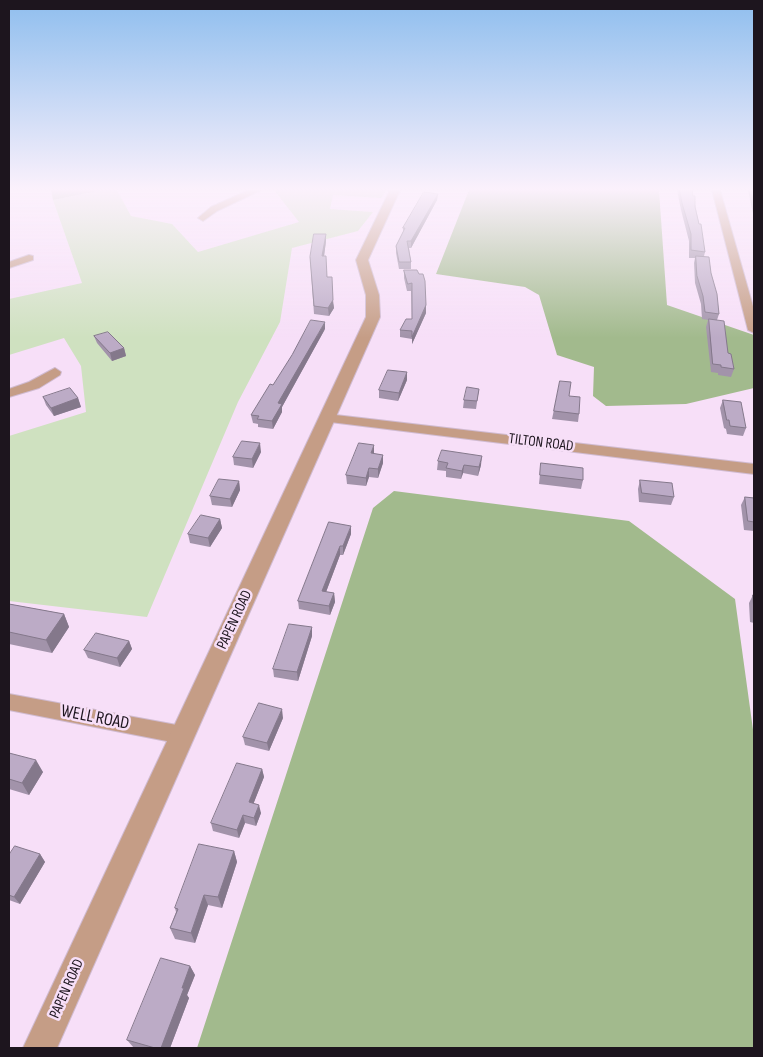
<!DOCTYPE html>
<style>
body{margin:0}
#map{position:relative;width:763px;height:1057px;overflow:hidden;background:#f7dff8;font-family:"Sofia Sans Condensed",sans-serif}
canvas{display:block}
.frame{position:absolute;inset:0;border:10px solid #1d151e;pointer-events:none}
</style>
<div id="map">
<canvas width="763" height="1057"></canvas>
<div class="frame"></div>
</div>
<script>
const ctx = document.querySelector('canvas').getContext('2d');
ctx.lineJoin = 'round';
function paint(path, color) {
  ctx.fillStyle = color;
  ctx.fill(path, 'evenodd');
}
function trace(path, color, width, dash) {
  ctx.strokeStyle = color;
  ctx.lineWidth = width;
  ctx.lineCap = dash ? 'butt' : 'round';
  ctx.setLineDash(dash || []);
  ctx.stroke(path);
}
function label(font, color, halo, rows, align = 'center') {
  ctx.font = font + ' "Sofia Sans Condensed",sans-serif';
  ctx.lineWidth = 5;
  ctx.setLineDash([]);
  ctx.textBaseline = 'middle';
  ctx.strokeStyle = halo;
  ctx.fillStyle = color;
  for (const [text, x, y, turn = 0] of rows) {
    ctx.save();
    ctx.translate(x, y);
    ctx.rotate((+turn || 0) * Math.PI / 180);
    ctx.textAlign = isNaN(turn) ? turn : align;
    if (halo) ctx.strokeText(text, 0, 0);
    ctx.fillText(text, 0, 0);
    ctx.restore();
  }
}
const green = new Path2D(`
 M 103,190 L 117,190 L 131,216 L 172,224 L 198,252 L 299,222 L 274,190 L 387,190 L 381,198 L 333,195 L 330,209 L 373,212 L 358,231 L 292,248 L 280,322 L 238,402 L 147,617 L 9,601 L 9,436 L 86,412 L 81,366 L 64,338 L 9,355 L 9,299 L 82,283 L 53,200 Z`);
const forest = new Path2D(`
 M 51,190 L 103,190 L 53,200 Z
 M 469,190 L 659,190 L 667,305 L 754,335 L 754,388 L 686,404 L 606,406 L 593,396 L 594,367 L 557,355 L 539,295 L 525,287 L 436,274 Z
 M 394,491 L 629,521 L 735,599 L 754,737 L 754,1048 L 197,1048 L 373,508 Z`);
const minor = new Path2D(`
 M 249,190 L 261,190 L 217,211 L 203,221 L 198,218 L 211,207 Z
 M 712,190 L 720,190 L 754,310 L 754,333 L 748,330 Z
 M 29,255 L 33,256 L 33,260 L 9,268 L 9,262 Z
 M 55,368 L 61,372 L 60,375 L 39,388 L 9,397 L 9,389 L 29,382 Z
 M 327,414 L 754,464 L 754,474 L 322,421 L 320,418 Z
 M 9,694 L 182,726 L 189,729 L 192,735 L 189,741 L 182,744 L 9,710 Z`);
const tertiary = new Path2D(`
 M 390,190 L 400,190 L 368,260 L 379,295 L 380,317 L 57,1048 L 23,1048 L 366,317 L 366,295 L 356,260 Z`);
const wall = new Path2D(`
 M 677,190 L 692,190 L 705,252 L 704,256 L 711,273 L 719,314 L 717,320 L 728,353 L 734,369 L 731,377 L 718,375 L 718,373 L 711,372 L 706,327 L 708,320 L 702,319 L 701,304 L 695,283 L 694,263 L 695,258 L 689,258 L 689,241 L 681,210 Z
 M 748,190 L 754,190 L 754,218 Z
 M 438,194 L 437,200 L 411,248 L 409,248 L 411,262 L 411,269 L 399,269 L 396,253 L 396,246 L 403,232 L 403,228 Z
 M 326,241 L 324,256 L 327,277 L 334,308 L 329,316 L 314,314 L 310,257 Z
 M 404,270 L 426,305 L 426,313 L 412,344 L 412,339 L 400,337 L 400,330 L 412,319 L 411,291 L 407,291 L 404,278 Z
 M 325,329 L 282,407 L 282,412 L 273,429 L 258,427 L 258,424 L 253,423 L 251,415 L 273,385 Z
 M 94,336 L 124,348 L 126,356 L 112,361 L 97,343 Z
 M 407,380 L 398,401 L 379,398 L 379,390 Z
 M 560,381 L 579,414 L 578,422 L 552,419 Z
 M 479,389 L 476,409 L 463,408 L 464,400 Z
 M 43,397 L 78,398 L 81,407 L 54,416 L 46,405 Z
 M 723,400 L 746,428 L 743,436 L 727,434 L 726,429 L 724,428 L 720,408 Z
 M 261,452 L 253,468 L 234,465 L 233,457 Z
 M 374,454 L 383,455 L 383,463 L 378,478 L 369,477 L 366,486 L 347,484 L 346,475 Z
 M 438,461 L 481,465 L 478,476 L 463,473 L 461,479 L 446,477 L 446,471 L 437,470 Z
 M 541,463 L 583,480 L 581,489 L 539,484 Z
 M 640,480 L 674,497 L 671,505 L 639,502 L 638,489 Z
 M 239,481 L 240,490 L 232,507 L 212,505 L 210,496 Z
 M 745,497 L 754,498 L 754,531 L 744,530 L 741,505 Z
 M 220,519 L 222,528 L 210,547 L 190,543 L 188,534 Z
 M 329,522 L 351,534 L 343,555 L 340,555 L 326,592 L 334,593 L 335,602 L 330,615 L 299,609 L 298,601 Z
 M 753,595 L 754,595 L 754,623 L 750,622 L 749,603 Z
 M 9,604 L 64,614 L 69,627 L 52,653 L 9,644 Z
 M 312,627 L 312,636 L 298,681 L 274,677 L 273,669 Z
 M 129,641 L 132,649 L 120,667 L 88,658 L 84,650 Z
 M 283,718 L 269,751 L 245,745 L 243,737 Z
 M 9,753 L 43,772 L 29,795 L 9,789 Z
 M 262,769 L 264,777 L 253,804 L 261,813 L 256,826 L 245,823 L 239,838 L 213,831 L 211,823 Z
 M 234,851 L 237,862 L 222,908 L 208,905 L 195,943 L 175,939 L 170,928 L 176,912 L 175,908 Z
 M 40,854 L 45,862 L 20,904 L 9,900 L 9,855 Z
 M 190,966 L 195,975 L 187,995 L 189,998 L 170,1048 L 134,1048 L 127,1040 Z`);
const shadedWall = new Path2D(`
 M 438,194 L 437,200 L 411,248 L 411,241 Z
 M 326,234 L 326,241 L 323,264 L 322,256 Z
 M 333,300 L 334,308 L 329,316 L 328,308 Z
 M 426,305 L 426,313 L 412,344 L 412,337 Z
 M 325,322 L 325,329 L 282,407 L 282,412 L 273,429 L 272,421 L 278,403 Z
 M 124,348 L 126,356 L 112,361 L 110,353 Z
 M 407,372 L 407,380 L 398,401 L 399,393 Z
 M 78,398 L 81,407 L 54,416 L 51,408 Z
 M 260,443 L 261,452 L 253,468 L 252,459 Z
 M 374,445 L 374,454 L 371,453 Z
 M 383,455 L 383,463 L 378,478 L 378,469 Z
 M 482,456 L 481,465 L 478,476 L 479,467 Z
 M 464,465 L 463,473 L 461,479 L 462,471 Z
 M 369,468 L 369,477 L 366,486 L 366,478 Z
 M 239,481 L 240,490 L 232,507 L 230,499 Z
 M 220,519 L 222,528 L 210,547 L 208,538 Z
 M 351,526 L 351,534 L 343,555 L 343,546 Z
 M 340,546 L 340,555 L 323,600 L 322,591 Z
 M 334,593 L 335,602 L 330,615 L 329,606 Z
 M 64,614 L 69,627 L 52,653 L 46,640 Z
 M 312,627 L 312,636 L 298,681 L 297,672 Z
 M 129,641 L 132,649 L 120,667 L 117,658 Z
 M 282,709 L 283,718 L 269,751 L 267,743 Z
 M 36,760 L 43,772 L 29,795 L 22,783 Z
 M 262,769 L 264,777 L 251,810 L 249,802 Z
 M 259,805 L 261,813 L 256,826 L 254,818 Z
 M 243,815 L 245,823 L 239,838 L 237,830 Z
 M 234,851 L 237,862 L 222,908 L 218,897 Z
 M 40,854 L 45,862 L 20,904 L 14,897 Z
 M 204,895 L 208,905 L 195,943 L 191,933 Z
 M 190,966 L 195,975 L 187,995 L 189,998 L 170,1048 L 161,1048 L 182,988 Z`);
const building = new Path2D(`
 M 680,190 L 692,190 L 693,196 L 695,196 L 695,207 L 699,224 L 701,224 L 705,252 L 691,250 L 691,234 L 682,203 Z
 M 751,190 L 754,190 L 754,202 Z
 M 424,192 L 438,194 L 411,241 L 407,241 L 411,262 L 399,262 L 396,246 L 405,228 L 403,228 Z
 M 314,234 L 326,234 L 322,256 L 326,256 L 327,277 L 332,277 L 333,300 L 328,308 L 314,306 L 310,257 Z
 M 696,256 L 709,257 L 711,273 L 717,294 L 719,314 L 705,312 L 703,296 L 697,276 Z
 M 404,270 L 417,270 L 419,274 L 423,274 L 425,281 L 426,305 L 412,337 L 412,331 L 400,330 L 406,319 L 412,319 L 412,283 L 408,284 Z
 M 709,319 L 724,321 L 728,353 L 731,354 L 734,369 L 721,367 L 721,365 L 713,364 Z
 M 311,320 L 325,322 L 278,403 L 282,404 L 272,421 L 257,419 L 259,416 L 251,415 L 270,384 L 273,385 L 292,355 Z
 M 108,332 L 124,348 L 110,353 L 94,336 Z
 M 388,370 L 407,372 L 399,393 L 379,390 Z
 M 560,381 L 571,382 L 569,396 L 580,397 L 579,414 L 554,411 Z
 M 467,387 L 479,389 L 477,401 L 464,400 Z
 M 70,388 L 78,398 L 51,408 L 43,397 Z
 M 723,400 L 741,402 L 746,428 L 730,426 L 729,420 L 727,420 Z
 M 242,441 L 260,443 L 252,459 L 233,457 Z
 M 359,443 L 374,445 L 371,453 L 383,455 L 378,469 L 369,468 L 366,478 L 346,475 Z
 M 442,450 L 482,456 L 479,467 L 464,465 L 462,471 L 446,468 L 448,463 L 438,461 Z
 M 541,463 L 583,468 L 583,480 L 540,475 Z
 M 219,479 L 239,481 L 230,499 L 210,496 Z
 M 640,480 L 672,483 L 674,497 L 642,493 Z
 M 745,497 L 754,498 L 754,522 L 748,521 Z
 M 201,515 L 220,519 L 208,538 L 188,534 Z
 M 329,522 L 351,526 L 343,546 L 340,546 L 322,591 L 334,593 L 329,606 L 298,601 Z
 M 753,595 L 754,595 L 754,610 Z
 M 9,604 L 64,614 L 46,640 L 9,632 Z
 M 289,624 L 312,627 L 297,672 L 273,669 Z
 M 96,633 L 129,641 L 117,658 L 84,650 Z
 M 259,703 L 282,709 L 267,743 L 243,737 Z
 M 9,753 L 36,760 L 22,783 L 9,779 Z
 M 237,763 L 262,769 L 249,802 L 259,805 L 254,818 L 243,815 L 237,830 L 211,823 Z
 M 199,844 L 234,851 L 218,897 L 204,895 L 191,933 L 170,928 L 178,909 L 175,908 Z
 M 15,846 L 40,854 L 14,897 L 9,895 L 9,855 Z
 M 161,958 L 190,966 L 182,988 L 184,988 L 161,1048 L 155,1048 L 127,1040 Z`);
const streetNames = [
 ["TILTON ROAD",541,443,7],
 ["PAPEN ROAD",235,620,-65],
 ["PAPEN ROAD",67,989,-66]
];
const nearStreetnames = [
 ["WELL ROAD",95,718,11]
];
paint(green, '#cfe1c0');
paint(forest, '#a2ba8d');
trace(minor, '#d0bbd1', 2);
trace(tertiary, '#d0bbd1', 2);
paint(minor, '#c59d86');
paint(tertiary, '#c59d86');
paint(wall, '#a293aa');
paint(shadedWall, '#84788b');
paint(building, '#bcabc6');
trace(building, '#84788b', 1);
const sky = ctx.createLinearGradient(0, 0, 0, 338);
sky.addColorStop(0, '#8fbeee');
sky.addColorStop(0.56, '#fbf1fc');
sky.addColorStop(1, '#fbf1fc00');
ctx.fillStyle = sky;
ctx.fillRect(0, 0, 763, 338);
label('15px', '#1d151e', '#f7dff8', streetNames);
label('18px', '#1d151e', '#f7dff8', nearStreetnames);
</script>
